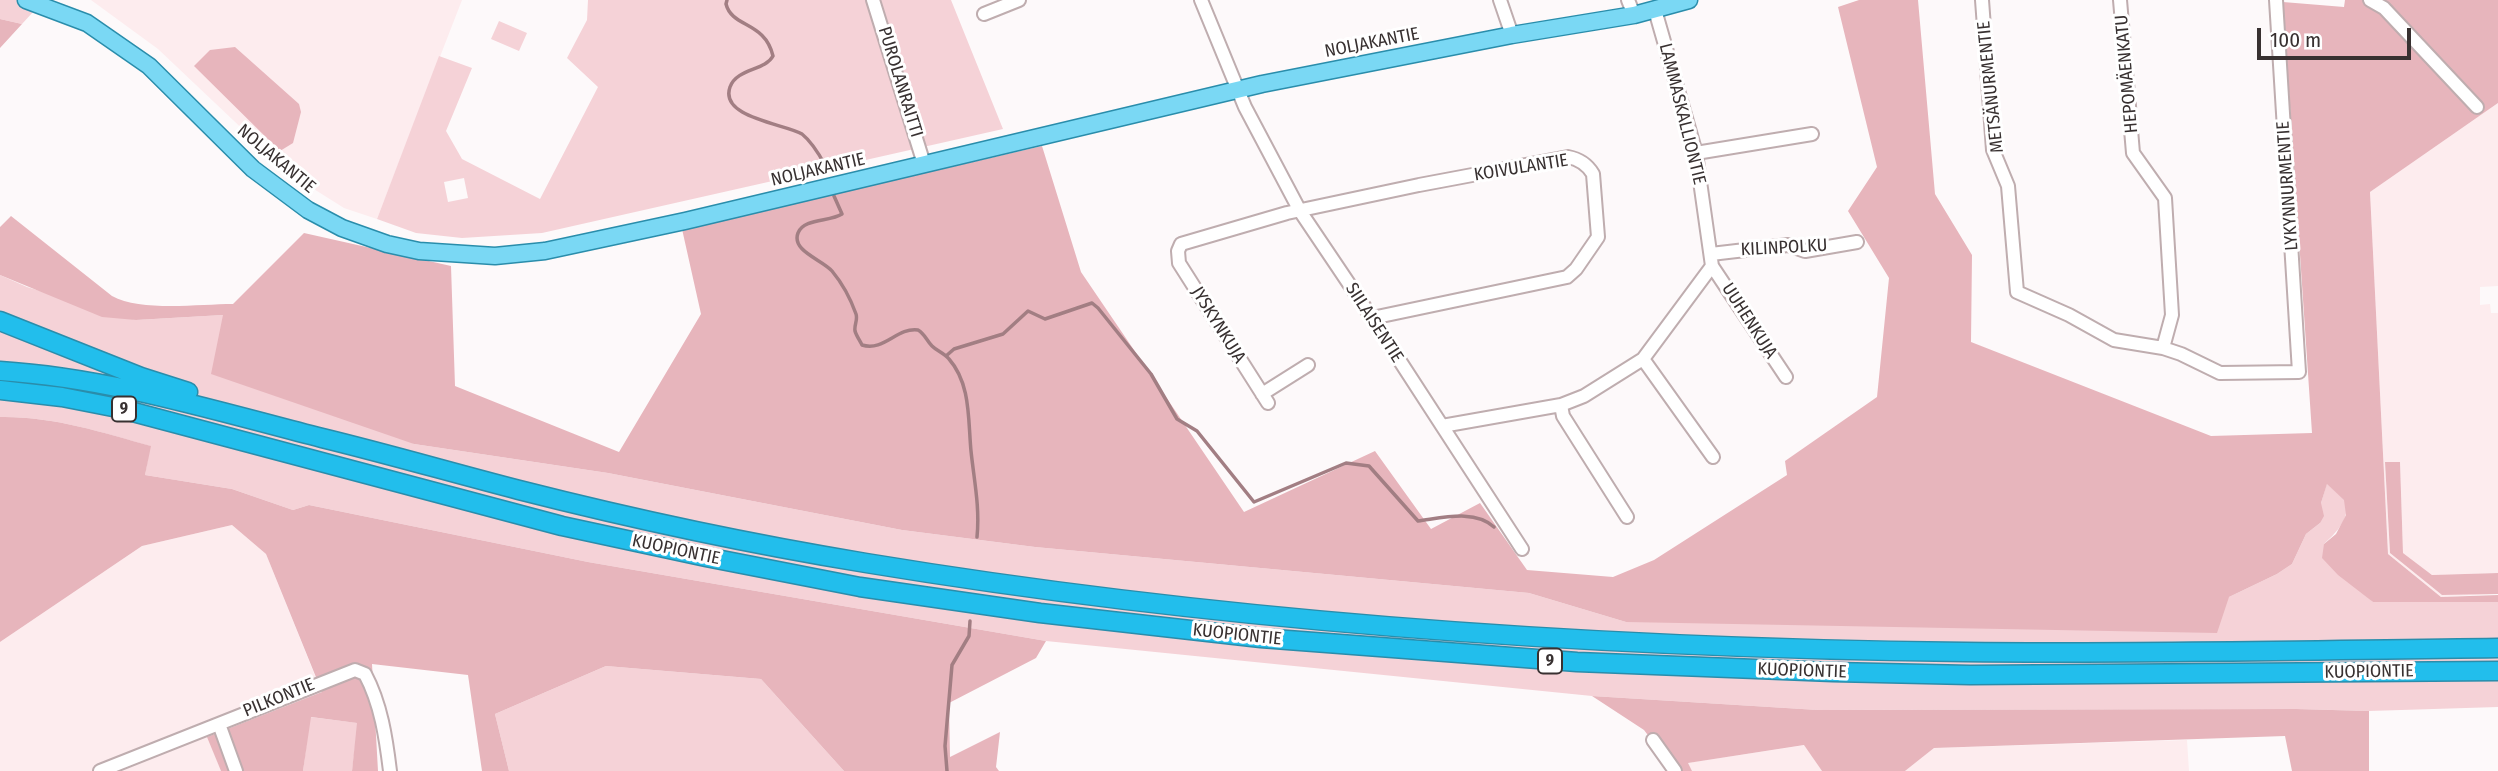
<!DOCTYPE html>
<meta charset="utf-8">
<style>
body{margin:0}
#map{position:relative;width:2498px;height:771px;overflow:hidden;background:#fdf9fa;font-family:"Fira Sans Condensed",sans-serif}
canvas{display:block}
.scale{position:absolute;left:2257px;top:28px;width:154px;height:32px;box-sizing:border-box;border:4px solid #383131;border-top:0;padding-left:9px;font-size:21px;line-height:24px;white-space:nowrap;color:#383131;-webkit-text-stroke:5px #fff;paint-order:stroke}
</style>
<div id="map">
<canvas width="2498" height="771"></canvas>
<div class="scale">100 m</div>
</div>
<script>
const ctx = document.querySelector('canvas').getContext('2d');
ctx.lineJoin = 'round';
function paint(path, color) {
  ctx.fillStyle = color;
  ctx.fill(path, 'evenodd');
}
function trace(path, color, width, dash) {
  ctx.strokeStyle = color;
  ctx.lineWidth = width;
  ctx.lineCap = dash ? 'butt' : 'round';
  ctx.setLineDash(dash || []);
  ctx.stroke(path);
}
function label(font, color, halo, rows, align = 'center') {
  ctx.font = font + ' "Fira Sans Condensed",sans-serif';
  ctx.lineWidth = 6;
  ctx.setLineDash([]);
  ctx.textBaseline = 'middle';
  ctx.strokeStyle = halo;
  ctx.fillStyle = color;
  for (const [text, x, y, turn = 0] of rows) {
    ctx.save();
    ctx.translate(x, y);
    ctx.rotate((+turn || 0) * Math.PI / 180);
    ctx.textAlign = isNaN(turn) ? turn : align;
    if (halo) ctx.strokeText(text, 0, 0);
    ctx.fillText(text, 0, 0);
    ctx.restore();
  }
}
const built = new Path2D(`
 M 91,0 L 462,0 L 377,219 L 344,208 L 290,174 L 158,49 Z
 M 2498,103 L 2498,286 L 2480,287 L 2480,305 L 2490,304 L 2491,313 L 2498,313 L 2498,573 L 2432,575 L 2403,553 L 2400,462 L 2385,463 L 2390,553 L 2442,595 L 2498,594 L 2441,597 L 2388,554 L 2370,192 Z
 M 232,525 L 266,554 L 322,693 L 208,737 L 221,771 L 0,771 L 0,642 L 142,546 Z
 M 2187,740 L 2189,771 L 1905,771 L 1934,748 Z
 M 1805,745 L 1822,771 L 1692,771 L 1687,763 Z`);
const green = new Path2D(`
 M 0,0 L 44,0 L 22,24 L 0,19 Z
 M 588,0 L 951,0 L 1003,129 L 542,233 L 462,238 L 416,233 L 377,219 L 439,56 L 472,68 L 446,131 L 462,159 L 540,199 L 598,87 L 567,58 L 587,20 ZM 464,178 L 468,198 L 448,202 L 444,182 Z
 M 499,21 L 527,33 L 519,51 L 491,39 Z
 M 0,275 L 27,287 L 136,320 L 223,315 L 414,444 L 608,473 L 902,530 L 1035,547 L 1529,593 L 1626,622 L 2229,597 L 2277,574 L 2292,564 L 2306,534 L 2320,523 L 2321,503 L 2327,483 C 2331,488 2340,494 2344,499 C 2353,516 2336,533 2324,544 L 2373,602 L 2498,601 L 2498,707 L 2369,711 L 2296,709 L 1818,710 L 1592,696 L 1046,641 L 588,562 L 309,505 L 293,510 L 232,489 L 145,475 L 150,446 C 101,432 52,416 0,417 Z
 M 606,666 L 761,679 L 844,771 L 509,771 L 495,714 Z
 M 310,717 L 358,723 L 352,771 L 303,771 Z`);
const forest = new Path2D(`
 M 1859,0 L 1918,0 L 1935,194 L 1972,255 L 1971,342 L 2211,436 L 2312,433 L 2283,2 L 2344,7 L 2345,0 L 2498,0 L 2498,103 L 2370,192 L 2388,554 L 2441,597 L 2498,595 L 2498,602 L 2373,602 L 2338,575 L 2322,558 L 2324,544 L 2336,534 L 2346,515 L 2344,500 L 2327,484 L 2321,503 L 2324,516 L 2320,523 L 2306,534 L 2292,564 L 2277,574 L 2229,597 L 2217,633 L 1626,622 L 1529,593 L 1035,547 L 902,530 L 608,473 L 414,444 L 211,374 L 223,315 L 136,320 L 102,317 L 0,275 L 0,227 L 11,216 L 112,296 C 141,312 199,304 233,304 L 304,233 L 451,266 L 455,386 L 619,452 L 701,314 L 682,229 L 1042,146 L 1081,272 L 1244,512 L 1375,451 L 1431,529 L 1480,503 L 1527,570 L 1613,577 L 1654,560 L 1787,475 L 1785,461 L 1877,397 L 1889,278 L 1848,211 L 1877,167 L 1838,7 Z
 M 0,19 L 22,24 L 0,48 Z
 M 235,47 L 299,104 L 301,112 L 293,143 L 280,151 L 194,66 L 210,50 Z
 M 0,417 C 52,416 101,432 151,446 L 145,475 L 232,489 L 293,510 L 309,505 L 588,562 L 1046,641 L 1036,658 L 949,703 L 950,757 L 1000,732 L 996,767 L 999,771 L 844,771 L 761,679 L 606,666 L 495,714 L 509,771 L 482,771 L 468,675 L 372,664 L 378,771 L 352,771 L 357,723 L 311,717 L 303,771 L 221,771 L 207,737 L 322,692 L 266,554 L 232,525 L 142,546 L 0,642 Z
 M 2385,462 L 2400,462 L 2403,553 L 2432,575 L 2498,573 L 2498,594 L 2442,595 L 2390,553 Z
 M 1592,696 L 1818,710 L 2296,709 L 2369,711 L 2369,771 L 2292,771 L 2285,736 L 1934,748 L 1905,771 L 1822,771 L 1804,745 L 1688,763 L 1692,771 L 1675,771 L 1644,730 Z`);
const stream = new Path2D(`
 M 727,0 L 726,4 C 732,28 765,21 773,56 C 765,71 737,68 730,87 C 719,118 786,124 802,134 C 812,142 819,154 825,165
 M 834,196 L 842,214 C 830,222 804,218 798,233 C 791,251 823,260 832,271 C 842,283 851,300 856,314 C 858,320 854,325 855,331 C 856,335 860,341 862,345 C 884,352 897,327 918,330 C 925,334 926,340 932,346 C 937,351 944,353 949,359 C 971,384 968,420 971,451 C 974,480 980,507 977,537
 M 946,356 L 954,349 L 1003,334 L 1028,311 L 1045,319 L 1092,303 L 1098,308 L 1151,374 L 1177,419 L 1197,431 L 1254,502 L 1346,463 L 1369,466 L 1418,521 C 1442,518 1475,509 1494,527
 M 947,771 L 945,746 L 952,665 L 969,636 L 970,621`);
const minor = new Path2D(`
 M 873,0 L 924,164
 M 1201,0 L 1245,107 L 1300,211 L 1372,318 L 1522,549
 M 1500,0 L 1512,35
 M 1628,0 L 1634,15
 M 1982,0 L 1993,150 L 2008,186 L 2017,292 L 2069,315 L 2114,340 L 2163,348 L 2181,354 L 2220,373 L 2299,372 L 2276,0
 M 2120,0 L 2133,153 L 2165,198 L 2172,315 L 2163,348
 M 2370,0 L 2384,8 L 2477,107
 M 984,14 L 1019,0
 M 1696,153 L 1812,134
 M 1711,254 L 1788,245 L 1805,251 L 1857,242
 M 1712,266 L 1786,377
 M 1643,359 L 1713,457
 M 1262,394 L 1308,365
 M 1268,403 L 1179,263 L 1178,251 L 1181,244 L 1287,213 L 1419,185 L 1568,157 C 1579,159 1587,164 1593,174 L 1598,237 L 1576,269 L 1567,277 L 1372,318
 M 1561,405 L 1563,416 L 1627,517
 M 1442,426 L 1561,405 L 1584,396 L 1643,359 L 1712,266 L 1696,153 L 1655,10
 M 219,724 L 236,771
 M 1653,740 L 1675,771
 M 100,771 L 355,670 L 365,674 C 381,704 386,738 390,771`);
const major = new Path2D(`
 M 26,0 L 87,23 L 149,66 L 253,169 L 308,210 L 342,228 L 387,244 L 419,251 L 495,256 L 545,251 L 685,221 L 1262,84 L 1512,35 L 1634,15 L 1689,0`);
const highway = new Path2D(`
 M 0,321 L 141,377 L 188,392
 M 0,371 C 110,378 216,411 322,438 C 388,454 453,473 519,490 C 633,519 750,544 866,563 C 1229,623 1598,648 1965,652 C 2143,654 2320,650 2498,648
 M 0,390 L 62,397 L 118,408 L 562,526 L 706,557 L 860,587 L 1040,613 L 1261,638 L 1577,662 L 1833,672 L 1970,675 L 2498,671`);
const shields = [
 [124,409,24],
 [1550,661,24]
];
const shieldNames = [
 ["9",124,409],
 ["9",1550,661]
];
const streetNames = [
 ["NOLJAKANTIE",1372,43,-11],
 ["HEPOMÄENKATU",2127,74,-95],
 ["PUROLANRAITTI",900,82,73],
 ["METSÄNURMENTIE",1991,87,-96],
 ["LAMMASKALLIONTIE",1682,114,76],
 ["NOLJAKANTIE",276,159,40],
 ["KOIVULANTIE",1521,168,-9],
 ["NOLJAKANTIE",818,170,-13],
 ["LYKYNNURMENTIE",2288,186,-94],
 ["KILINPOLKU",1784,248,-3],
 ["UUHENKUJA",1749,321,57],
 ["SIILAISENTIE",1374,323,57],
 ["JYSKYNKUJA",1218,325,58],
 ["KUOPIONTIE",676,550,12],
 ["KUOPIONTIE",1237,635,6],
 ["KUOPIONTIE",1802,671,2],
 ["KUOPIONTIE",2369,672,-1],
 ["PILKONTIE",279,698,-22]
];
paint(built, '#fdecee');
paint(green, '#f5d2d7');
paint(forest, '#e7b5bc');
trace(stream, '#a27e83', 3.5);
trace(minor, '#bfadaf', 16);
trace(major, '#2a8dab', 19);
trace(highway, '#2a8dab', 21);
trace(minor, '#fff', 12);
trace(major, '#7ad8f4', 16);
trace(highway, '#22beec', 18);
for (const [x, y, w] of shields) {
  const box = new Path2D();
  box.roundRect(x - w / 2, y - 12.5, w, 25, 5);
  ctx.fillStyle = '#fff';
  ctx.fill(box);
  trace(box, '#383131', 2);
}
label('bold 16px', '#383131', null, shieldNames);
label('18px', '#383131', '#fff', streetNames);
</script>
